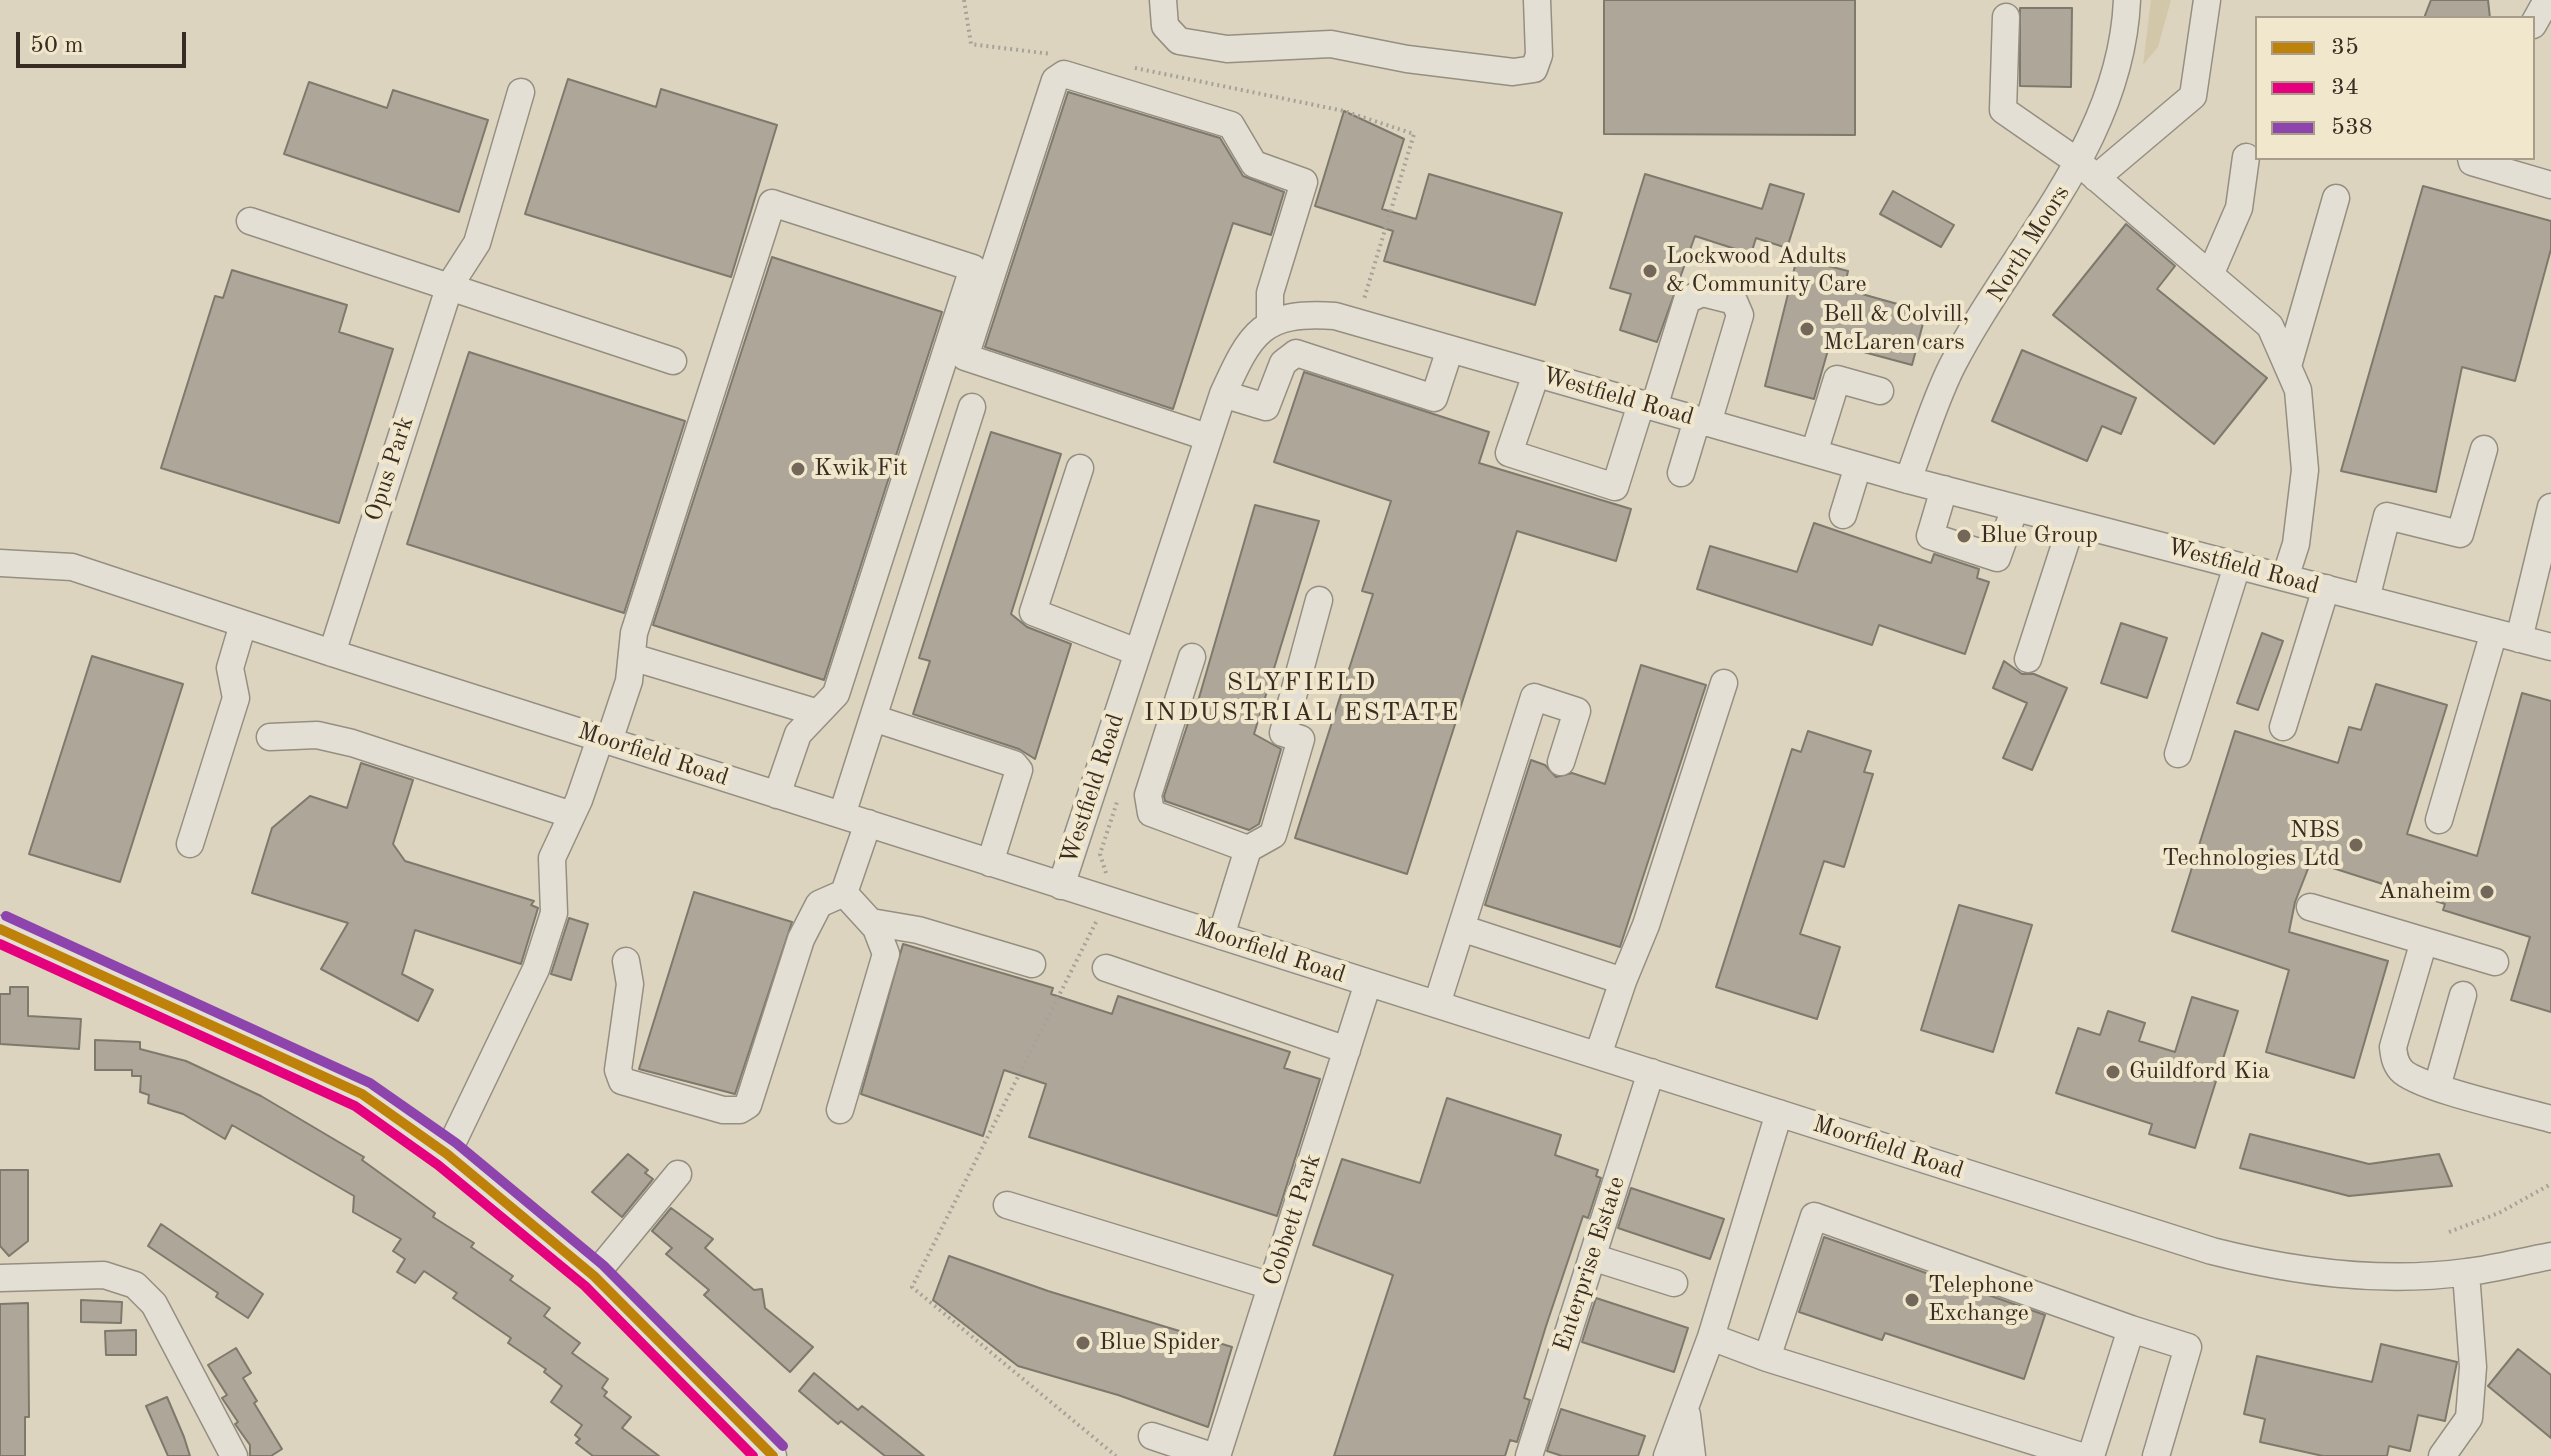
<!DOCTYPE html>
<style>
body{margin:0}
#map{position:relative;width:2551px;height:1456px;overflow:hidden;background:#dcd4be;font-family:"Old Standard TT",serif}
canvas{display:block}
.legend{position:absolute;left:2255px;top:16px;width:280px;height:144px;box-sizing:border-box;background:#f1e7cc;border:2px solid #a79d88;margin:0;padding:10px 14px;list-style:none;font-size:24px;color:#392d23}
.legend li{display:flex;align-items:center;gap:16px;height:40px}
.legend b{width:40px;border:2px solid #a79d88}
.scale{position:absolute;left:16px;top:32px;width:170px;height:36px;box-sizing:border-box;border:4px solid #392d23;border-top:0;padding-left:10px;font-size:24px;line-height:28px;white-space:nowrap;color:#392d23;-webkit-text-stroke:6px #f1e7cc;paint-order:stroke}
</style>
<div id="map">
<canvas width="2551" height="1456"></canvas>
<ul class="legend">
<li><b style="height:10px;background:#be820a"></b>35</li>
<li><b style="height:10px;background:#e5007d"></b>34</li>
<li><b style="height:10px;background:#8e44ad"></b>538</li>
</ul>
<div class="scale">50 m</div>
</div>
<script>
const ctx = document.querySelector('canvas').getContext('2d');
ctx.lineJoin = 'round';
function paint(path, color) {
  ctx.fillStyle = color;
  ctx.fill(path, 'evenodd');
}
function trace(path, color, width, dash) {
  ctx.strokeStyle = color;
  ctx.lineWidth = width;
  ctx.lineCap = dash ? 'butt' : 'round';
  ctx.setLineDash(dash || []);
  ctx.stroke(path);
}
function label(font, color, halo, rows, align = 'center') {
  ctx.font = font + ' "Old Standard TT",serif';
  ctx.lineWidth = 8;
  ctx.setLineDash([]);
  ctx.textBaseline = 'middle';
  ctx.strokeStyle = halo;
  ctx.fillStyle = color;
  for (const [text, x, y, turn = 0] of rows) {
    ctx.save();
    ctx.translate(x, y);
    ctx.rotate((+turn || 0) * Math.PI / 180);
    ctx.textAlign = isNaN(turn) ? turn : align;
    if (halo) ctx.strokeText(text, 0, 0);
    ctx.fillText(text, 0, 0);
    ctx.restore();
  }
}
const green = new Path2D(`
 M 2151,0 L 2171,0 L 2158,47 L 2143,65 Z`);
const building = new Path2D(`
 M 1604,0 L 1855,0 L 1855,135 L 1604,134 Z
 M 2431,0 L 2488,0 L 2490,18 L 2424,18 Z
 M 2020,8 L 2072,8 L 2071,87 L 2020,86 Z
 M 568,79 L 656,107 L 661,89 L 777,125 L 731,277 L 525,214 Z
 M 309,82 L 387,108 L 393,90 L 488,120 L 459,212 L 284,154 Z
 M 1068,92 L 1220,138 L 1243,176 L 1284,192 L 1271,235 L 1233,223 L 1173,409 L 985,347 Z
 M 1344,111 L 1404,139 L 1382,209 L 1416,219 L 1429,174 L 1562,213 L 1535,305 L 1384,261 L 1393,231 L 1315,206 Z
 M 1645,174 L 1762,209 L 1770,184 L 1804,194 L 1787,248 L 1756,238 L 1751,254 L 1695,236 L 1657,342 L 1620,330 L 1631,294 L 1610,288 Z
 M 2423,186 L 2551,221 L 2551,249 L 2515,381 L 2462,367 L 2436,492 L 2341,471 Z
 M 1893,191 L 1954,225 L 1941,247 L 1880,214 Z
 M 2126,224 L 2175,266 L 2157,289 L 2267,378 L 2214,444 L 2053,315 Z
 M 772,257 L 942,312 L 824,680 L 653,625 Z
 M 1797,258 L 1848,271 L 1844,289 L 1926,312 L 1912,365 L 1830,343 L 1814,399 L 1765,386 Z
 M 232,270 L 347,305 L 339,332 L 393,349 L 339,523 L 161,468 L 215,296 L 223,298 Z
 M 2022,350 L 2136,398 L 2121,434 L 2102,426 L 2087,461 L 1992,421 Z
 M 469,352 L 685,421 L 624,613 L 407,544 Z
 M 1304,372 L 1489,432 L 1479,463 L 1631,509 L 1616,561 L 1517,531 L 1407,874 L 1295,838 L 1373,594 L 1362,591 L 1391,501 L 1274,462 Z
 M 991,432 L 1061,454 L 1011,614 L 1027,627 L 1071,644 L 1035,759 L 1019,749 L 913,714 L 930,661 L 919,658 Z
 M 1255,505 L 1319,521 L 1254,734 L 1281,749 L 1259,824 L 1249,830 L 1165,801 L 1164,796 L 1191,714 L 1194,715 Z
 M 1814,523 L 1931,563 L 1934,554 L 1979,569 L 1977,578 L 1989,582 L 1965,654 L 1879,625 L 1872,645 L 1697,589 L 1710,546 L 1797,572 Z
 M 2121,623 L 2167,638 L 2147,698 L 2101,683 Z
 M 2262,633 L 2283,641 L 2258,710 L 2237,703 Z
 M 92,656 L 183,684 L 120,882 L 29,854 Z
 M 2004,661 L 2022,674 L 2034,674 L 2067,688 L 2032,770 L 2003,758 L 2027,703 L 1993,688 Z
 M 1641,665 L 1706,685 L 1620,947 L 1485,905 L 1531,760 L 1545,765 L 1556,777 L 1572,773 L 1605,784 Z
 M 2376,684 L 2447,705 L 2407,834 L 2477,856 L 2522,693 L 2551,701 L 2551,1012 L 2511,1000 L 2530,937 L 2443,910 L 2445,904 L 2311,861 L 2295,902 L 2289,932 L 2388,961 L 2354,1078 L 2266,1052 L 2289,970 L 2172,931 L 2235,731 L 2338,763 L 2349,727 L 2361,730 Z
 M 1808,731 L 1871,751 L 1864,772 L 1873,774 L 1844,867 L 1824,861 L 1800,934 L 1840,947 L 1817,1019 L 1716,987 L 1792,749 L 1801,752 Z
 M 361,763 L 413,780 L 393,844 L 405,861 L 534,901 L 531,905 L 538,908 L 521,964 L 415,930 L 402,974 L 433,990 L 418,1021 L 321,969 L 348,923 L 252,893 L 272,828 L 310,796 L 347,808 Z
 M 694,892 L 792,922 L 735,1094 L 639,1069 Z
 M 1959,905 L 2032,925 L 1993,1052 L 1921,1030 Z
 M 569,918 L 588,924 L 571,980 L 551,974 Z
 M 903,944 L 1053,988 L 1051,994 L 1112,1014 L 1118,996 L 1290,1052 L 1284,1068 L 1320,1079 L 1277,1216 L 1029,1137 L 1046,1084 L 1004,1070 L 983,1136 L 861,1094 Z
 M 10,987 L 28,987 L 28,1016 L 81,1019 L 79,1049 L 0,1044 L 0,994 L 10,994 Z
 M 2192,997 L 2238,1011 L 2195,1148 L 2149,1134 L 2152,1124 L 2056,1093 L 2078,1028 L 2100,1035 L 2108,1011 L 2145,1023 L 2139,1041 L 2175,1052 Z
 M 95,1040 L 140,1042 L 140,1049 L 186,1061 L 261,1096 L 364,1157 L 362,1160 L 435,1213 L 433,1217 L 474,1243 L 471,1247 L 513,1276 L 510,1280 L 550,1308 L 544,1316 L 580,1343 L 572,1353 L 608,1379 L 602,1388 L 607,1392 L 604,1396 L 631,1417 L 622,1428 L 659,1456 L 593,1456 L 576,1443 L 580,1439 L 575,1435 L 582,1425 L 551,1402 L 562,1386 L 544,1372 L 546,1369 L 508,1343 L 511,1338 L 453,1298 L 457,1293 L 424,1271 L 415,1283 L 397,1272 L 405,1259 L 393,1251 L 401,1239 L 353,1212 L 354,1196 L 232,1125 L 225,1139 L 183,1114 L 148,1103 L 149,1095 L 140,1092 L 141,1076 L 132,1076 L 132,1070 L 95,1070 Z
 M 1447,1098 L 1561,1135 L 1555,1155 L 1598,1170 L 1596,1176 L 1601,1178 L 1588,1218 L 1583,1216 L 1546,1326 L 1524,1398 L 1530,1400 L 1517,1442 L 1510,1440 L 1505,1456 L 1334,1456 L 1393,1275 L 1313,1245 L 1342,1159 L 1420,1183 Z
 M 2250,1134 L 2369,1164 L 2439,1154 L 2452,1186 L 2349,1196 L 2240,1168 Z
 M 628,1154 L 648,1170 L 645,1173 L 653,1179 L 622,1217 L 592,1192 Z
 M 0,1170 L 28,1170 L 28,1241 L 9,1256 L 0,1246 Z
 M 1631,1188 L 1724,1219 L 1710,1259 L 1618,1228 Z
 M 671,1208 L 713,1239 L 705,1248 L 754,1290 L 762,1289 L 765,1308 L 813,1347 L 790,1372 L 704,1295 L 709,1290 L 666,1254 L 672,1248 L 652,1231 Z
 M 161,1224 L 263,1294 L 248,1318 L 216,1297 L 218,1293 L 148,1246 Z
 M 1824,1237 L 2045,1315 L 2024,1379 L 1885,1333 L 1882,1340 L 1799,1312 Z
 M 949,1256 L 1048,1291 L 1232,1347 L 1208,1427 L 1118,1395 L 1018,1366 L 933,1300 Z
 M 1596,1298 L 1688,1328 L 1674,1372 L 1582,1342 Z
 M 81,1300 L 122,1302 L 121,1323 L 81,1322 Z
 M 28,1303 L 29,1417 L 25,1417 L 25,1456 L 0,1456 L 0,1304 Z
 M 136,1330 L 136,1355 L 106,1355 L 105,1331 Z
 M 2381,1344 L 2457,1362 L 2445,1421 L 2418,1415 L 2410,1451 L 2389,1446 L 2387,1456 L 2323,1456 L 2260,1442 L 2265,1419 L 2244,1414 L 2257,1356 L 2372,1382 Z
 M 236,1348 L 251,1373 L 243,1378 L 257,1401 L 254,1403 L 282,1449 L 271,1456 L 250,1456 L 250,1445 L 235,1424 L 238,1422 L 222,1398 L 227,1395 L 208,1365 Z
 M 2518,1349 L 2551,1375 L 2551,1438 L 2488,1386 Z
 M 814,1373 L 858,1410 L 862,1406 L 924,1456 L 885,1456 L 841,1421 L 838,1424 L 799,1391 Z
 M 167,1397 L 184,1437 L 190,1456 L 168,1456 L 146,1406 Z
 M 1561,1409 L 1645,1436 L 1638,1456 L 1562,1456 L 1547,1451 Z`);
const path = new Path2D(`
 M 964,0 L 971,44 L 1051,54
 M 1135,68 L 1344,111 L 1414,134 L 1364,299
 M 1106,873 L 1100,854 L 1117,802
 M 1096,922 L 912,1287 L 1116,1456
 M 2449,1232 L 2499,1213 L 2551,1184`);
const minor = new Path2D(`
 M 1163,0 L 1165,26 L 1179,41 L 1227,49 L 1331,44 L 1407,59 L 1513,72 L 1534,69 L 1539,55 L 1537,0
 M 2006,17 L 2003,110 L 2078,162 L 2270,326 L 2298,390 L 2305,470 L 2296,544 L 2285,578
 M 2533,25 L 2547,0
 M 2471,158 L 2472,162 L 2551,185
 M 2096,178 L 2193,96 L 2207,0
 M 250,221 L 673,361
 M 2210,275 L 2239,208 L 2246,157
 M 2288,366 L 2336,198
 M 1536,374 L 1509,453 L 1615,487 L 1641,404
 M 1223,394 L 1266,407 L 1283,363 L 1296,353 L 1434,398 L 1450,349
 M 1654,407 L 1687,300 L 1702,293 L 1734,301 L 1740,315 L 1708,423
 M 1207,437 L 965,357 L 1055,80 L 1064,74 L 1231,125 L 1254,164 L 1304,182 L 1270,293 L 1270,323
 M 1814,453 L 1837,379 L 1880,391
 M 1080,468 L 1033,612 L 1137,652
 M 1681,473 L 1697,420
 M 1908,480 C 1922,443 1934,402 1952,366 C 2014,246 2121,143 2127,0
 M 1944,489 L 1930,536 L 1997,558 L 2015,508
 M 1843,515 L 1858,466
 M 0,563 L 72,567 L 332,653 L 2212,1251 C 2295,1272 2381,1284 2467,1272 C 2495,1269 2523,1261 2551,1256
 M 2366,599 L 2387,516 L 2460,534 L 2484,449
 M 2519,639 L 2551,507
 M 332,653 L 450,285 L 477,243 L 521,92
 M 632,657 L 818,713
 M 1192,657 L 1148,795 L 1151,813 L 1248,849
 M 2028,659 L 2072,523
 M 873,718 L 1014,764 L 1019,770 L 990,863
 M 2283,727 L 2326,588
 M 270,737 L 317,735 L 352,743 L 572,815
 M 609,741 L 629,681 L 634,633 L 772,203 L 973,268 L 836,694 L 798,734 L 777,795
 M 2178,754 L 2237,566
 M 842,815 L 972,407
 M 2439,820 L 2494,632
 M 190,844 L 236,698 L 230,668 L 243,624
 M 1061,886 L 1223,394 C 1251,332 1262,311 1335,316 L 1908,480 L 2551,647
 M 2310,907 L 2495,962
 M 871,922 L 918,930 L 1032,964
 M 1461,928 L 1623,981 L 1598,1055
 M 0,929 L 362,1094 L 447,1154 L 594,1276 L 773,1456
 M 1221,936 L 1248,849 L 1273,835 L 1301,739 L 1283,733 L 1319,600
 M 2424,941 L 2393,1047 C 2394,1056 2395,1063 2401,1070 C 2417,1088 2523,1111 2551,1119
 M 626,961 L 630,984 L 618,1070 L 622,1081 L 723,1110 L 740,1110 L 748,1105 L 801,939 L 819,904 L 844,893
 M 1106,968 L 1347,1050
 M 1623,981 L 1646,925 L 1724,683
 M 1437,1004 L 1534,697 L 1577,711 L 1561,762
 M 2437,1087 L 2463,995
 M 840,1110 L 886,954 L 876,928 L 844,893 L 868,823
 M 447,1154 L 536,969 L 554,913 L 552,858 L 579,800 L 600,739
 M 1007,1205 L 1271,1286
 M 1592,1257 L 1674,1283
 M 594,1276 L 678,1174
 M 0,1278 L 104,1275 L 135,1285 L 154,1304 L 234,1456
 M 2131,1329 L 2188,1347 L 2156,1456
 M 1711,1337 L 1767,1358 L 2081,1456
 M 1767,1358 L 1814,1216 L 2131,1329 L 2091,1456
 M 1687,1415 L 1692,1456
 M 1152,1436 L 1212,1456
 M 1217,1456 L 1368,983
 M 1529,1456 L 1651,1072
 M 1667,1456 L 1711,1337 L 1779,1113
 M 2442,1456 L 2469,1418 L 2473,1367 L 2466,1273`);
const bus1 = new Path2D(`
 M 0,929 L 362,1094 L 447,1154 L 594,1276 L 773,1456`);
const bus2 = new Path2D(`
 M 0,944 L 355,1106 L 438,1165 L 585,1286 L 753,1456`);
const bus3 = new Path2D(`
 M 6,916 L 370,1083 L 456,1143 L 603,1265 L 783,1446`);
const markers = [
 [1650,271,8,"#726759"],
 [1807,329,8,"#726759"],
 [798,469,8,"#726759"],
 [1964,536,8,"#726759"],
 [2356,845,8,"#726759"],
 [2487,892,8,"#726759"],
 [2113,1072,8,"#726759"],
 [1912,1300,8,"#726759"],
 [1083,1343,8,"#726759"]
];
const streetNames = [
 ["North Moors",2029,244,-58],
 ["Westfield Road",1618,397,16],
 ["Opus Park",390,469,-72],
 ["Westfield Road",2243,567,15],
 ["Moorfield Road",653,755,18],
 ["Westfield Road",1093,789,-72],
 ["Moorfield Road",1270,952,18],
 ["Moorfield Road",1888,1148,18],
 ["Cobbett Park",1293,1220,-72],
 ["Enterprise Estate",1590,1264,-72]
];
const poiNames = [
 ["Lockwood Adults",1666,257],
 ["& Community Care",1666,285],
 ["Bell & Colvill,",1823,315],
 ["McLaren cars",1823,343],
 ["Kwik Fit",814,469],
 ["Blue Group",1980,536],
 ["NBS",2340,831,"right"],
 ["Technologies Ltd",2340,859,"right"],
 ["Anaheim",2471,892,"right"],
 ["Guildford Kia",2129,1072],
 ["Telephone",1928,1286],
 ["Exchange",1928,1314],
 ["Blue Spider",1099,1343]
];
const neighbourhoodNames = [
 ["SLYFIELD",1302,683],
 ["INDUSTRIAL ESTATE",1302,713]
];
paint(green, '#d3c7aa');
paint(building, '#aea799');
trace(building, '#7e796d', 2);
trace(minor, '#958f82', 29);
trace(path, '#a6a299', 4, [2, 4]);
trace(minor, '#e4dfd4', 26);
trace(bus1, '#be820a', 10);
trace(bus2, '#e5007d', 10);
trace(bus3, '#8e44ad', 10);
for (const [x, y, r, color] of markers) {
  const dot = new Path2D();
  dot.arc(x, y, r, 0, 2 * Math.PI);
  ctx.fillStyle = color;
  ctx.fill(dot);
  trace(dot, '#f1e7cc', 3);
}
label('24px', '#392d23', '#f1e7cc', streetNames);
label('24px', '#392d23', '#f1e7cc', poiNames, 'left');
ctx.letterSpacing = '2px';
label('26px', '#392d23', '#f1e7cc', neighbourhoodNames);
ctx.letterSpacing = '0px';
</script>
